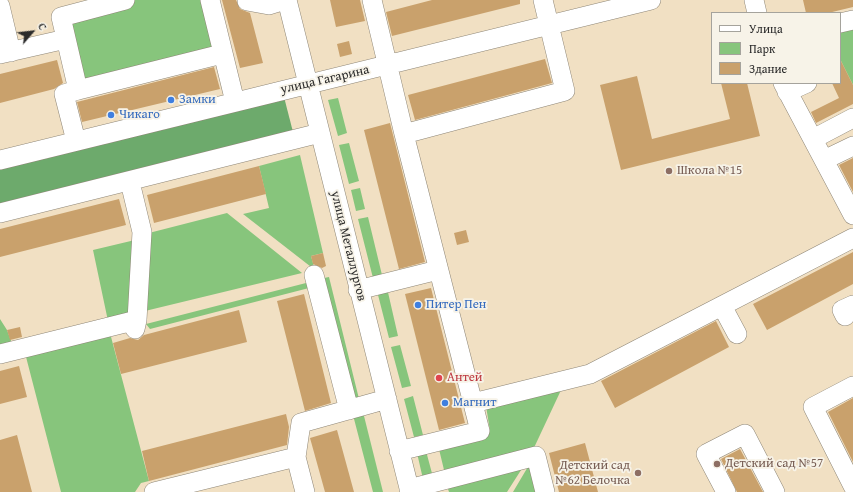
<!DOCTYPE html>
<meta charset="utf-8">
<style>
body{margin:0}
#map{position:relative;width:853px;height:492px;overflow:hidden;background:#f1e0c3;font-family:"Gentium Book Plus",serif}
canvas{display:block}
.legend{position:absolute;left:711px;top:12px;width:130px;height:72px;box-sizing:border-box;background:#f7f3e8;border:1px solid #a5a39c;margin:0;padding:5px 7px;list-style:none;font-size:12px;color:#2b2b2b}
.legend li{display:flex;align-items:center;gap:8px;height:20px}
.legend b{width:20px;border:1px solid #a5a39c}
.north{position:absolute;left:12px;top:12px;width:40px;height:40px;-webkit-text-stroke:3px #f7f3e8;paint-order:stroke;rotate:62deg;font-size:11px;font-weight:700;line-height:16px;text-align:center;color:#2b2b2b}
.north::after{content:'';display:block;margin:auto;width:14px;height:18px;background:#2b2b2b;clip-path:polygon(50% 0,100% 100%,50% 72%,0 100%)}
</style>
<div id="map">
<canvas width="853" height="492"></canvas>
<ul class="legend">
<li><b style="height:5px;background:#fff"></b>Улица</li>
<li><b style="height:11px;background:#87c57c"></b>Парк</li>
<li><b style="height:11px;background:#c9a16c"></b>Здание</li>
</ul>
<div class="north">С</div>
</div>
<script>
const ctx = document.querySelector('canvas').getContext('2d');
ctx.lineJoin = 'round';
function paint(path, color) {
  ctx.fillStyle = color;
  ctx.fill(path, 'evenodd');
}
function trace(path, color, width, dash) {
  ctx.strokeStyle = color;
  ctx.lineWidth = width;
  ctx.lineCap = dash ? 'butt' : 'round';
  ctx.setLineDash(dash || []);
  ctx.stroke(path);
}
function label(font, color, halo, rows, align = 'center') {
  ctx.font = font + ' "Gentium Book Plus",serif';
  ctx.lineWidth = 3.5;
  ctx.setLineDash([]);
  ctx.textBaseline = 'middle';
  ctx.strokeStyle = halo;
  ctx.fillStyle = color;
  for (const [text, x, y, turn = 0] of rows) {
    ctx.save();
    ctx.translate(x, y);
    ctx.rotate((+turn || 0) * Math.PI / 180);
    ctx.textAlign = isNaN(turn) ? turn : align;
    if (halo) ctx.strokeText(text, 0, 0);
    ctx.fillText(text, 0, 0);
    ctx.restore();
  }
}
const green = new Path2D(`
 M 135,0 L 217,0 L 229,48 L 80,86 L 63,19 Z
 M 853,27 L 853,85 L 840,59 L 840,31 Z
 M 338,98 L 347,133 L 338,136 L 328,100 Z
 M 349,143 L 359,181 L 349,184 L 339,145 Z
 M 300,155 L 323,253 L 311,256 L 315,270 L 243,214 L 269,208 L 259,166 Z
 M 360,188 L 365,209 L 356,211 L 351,190 Z
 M 227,213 L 302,273 L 145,311 L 145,234 Z
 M 368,217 L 382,275 L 373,278 L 358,219 Z
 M 135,240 L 133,315 L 108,321 L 93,250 Z
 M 329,277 L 360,403 L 351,405 L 319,279 Z
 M 306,283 L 309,288 L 150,329 L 146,324 Z
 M 387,288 L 398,336 L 389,338 L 377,291 Z
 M 0,319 L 7,330 L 13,346 L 0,348 Z
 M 110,333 L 149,481 L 141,483 L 135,492 L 61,492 L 25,353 Z
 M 400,345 L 411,386 L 402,388 L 391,347 Z
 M 562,388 L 532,452 L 445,474 L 438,445 L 490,431 L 486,406 Z
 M 413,396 L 423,435 L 414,437 L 404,399 Z
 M 363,412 L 383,492 L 373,492 L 353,415 Z
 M 426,451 L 433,477 L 423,479 L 417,453 Z
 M 529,465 L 536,492 L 513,492 Z
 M 523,467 L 507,492 L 449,492 L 447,486 Z`);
const forest = new Path2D(`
 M 284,97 L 293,132 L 0,205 L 0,167 Z`);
const building = new Path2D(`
 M 222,0 L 236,0 L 240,9 L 250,13 L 263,63 L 240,68 Z
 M 330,0 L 360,0 L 365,21 L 336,27 Z
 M 432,0 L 520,0 L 520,4 L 392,36 L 386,12 Z
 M 803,0 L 853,0 L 853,7 L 828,13 L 806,13 Z
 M 349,41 L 352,54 L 340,57 L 337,44 Z
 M 545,59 L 552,83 L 415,120 L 408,95 Z
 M 840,59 L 853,85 L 853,104 L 816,123 L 811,112 L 839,98 L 832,83 L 840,83 Z
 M 57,60 L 63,83 L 54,89 L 0,103 L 0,74 Z
 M 214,67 L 220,89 L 82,122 L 77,102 Z
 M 637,76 L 652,139 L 730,119 L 721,83 L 747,83 L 760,136 L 621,170 L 600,85 Z
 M 390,123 L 425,262 L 399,269 L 364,130 Z
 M 853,158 L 853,192 L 839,165 Z
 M 259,166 L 266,194 L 154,223 L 147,195 Z
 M 119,199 L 126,225 L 0,257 L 0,229 Z
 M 466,230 L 469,242 L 457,245 L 454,233 Z
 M 853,252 L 853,284 L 767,330 L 753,304 Z
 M 323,253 L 326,266 L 322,268 L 313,264 L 311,256 Z
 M 431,288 L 465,423 L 439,430 L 405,294 Z
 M 304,294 L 331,403 L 305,411 L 277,301 Z
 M 239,310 L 247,342 L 121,374 L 113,343 L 130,338 L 138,340 L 144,335 Z
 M 716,321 L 729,347 L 615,408 L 601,381 Z
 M 20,327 L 22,337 L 10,340 L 7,330 Z
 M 19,366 L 27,397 L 0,404 L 0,371 Z
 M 853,398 L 853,462 L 828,412 Z
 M 286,414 L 289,427 L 287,445 L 149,481 L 142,451 Z
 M 337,430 L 354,492 L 325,492 L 310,438 Z
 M 17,435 L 32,492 L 0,492 L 0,440 Z
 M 585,443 L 598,492 L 559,492 L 549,453 Z
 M 740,449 L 763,492 L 737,492 L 721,459 Z`);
const minor = new Path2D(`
 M 125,0 L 61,17 L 78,90 L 222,54
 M 210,0 L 235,102
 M 287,0 L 410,492
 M 372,0 L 404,134 L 565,91 L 543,0
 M 754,0 L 757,13
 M 247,1 L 269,5 L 285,0
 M 0,6 L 11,52
 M 840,23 L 853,20
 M 0,54 L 66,39
 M 783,83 L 853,215
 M 787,92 L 807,83
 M 813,139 L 853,118
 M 76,141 L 64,94 L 78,90
 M 0,160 L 651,0
 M 824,160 L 853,146
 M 130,182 L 142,232 L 137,320 L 135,329
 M 0,213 L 320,133
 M 314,275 L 349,410
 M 358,290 L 438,270
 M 722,306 L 737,334
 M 845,316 L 842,310 L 853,305
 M 0,354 L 137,320
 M 853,386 L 813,407 L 853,486
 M 473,403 L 590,374 L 853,238
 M 399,451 L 480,431 L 404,134
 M 409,489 L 536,456 L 545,492
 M 154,492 L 296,457
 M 305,492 L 296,457 L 301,423 L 387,399
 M 726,492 L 706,454 L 745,434 L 775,492`);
const markers = [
 [171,100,4,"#3f7fe0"],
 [111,115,4,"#3f7fe0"],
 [669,171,4,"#8d6e63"],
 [418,305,4,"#3f7fe0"],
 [439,378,4,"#e0444e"],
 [445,403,4,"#3f7fe0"],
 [717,464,4,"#8d6e63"],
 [638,473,4,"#8d6e63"]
];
const streetNames = [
 ["улица Гагарина",325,80,-13],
 ["улица Металлургов",348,246,76]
];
const shopNames = [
 ["Замки",179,100],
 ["Чикаго",119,115],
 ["Питер Пен",426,305],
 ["Магнит",453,403]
];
const educationNames = [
 ["Школа №15",677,171],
 ["Детский сад №57",725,464],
 ["Детский сад",630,466,"right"],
 ["№62 Белочка",630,481,"right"]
];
const healthNames = [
 ["Антей",447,378]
];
paint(green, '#87c57c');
paint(forest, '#6daa6c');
paint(building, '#c9a16c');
trace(minor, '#8e8677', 20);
trace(minor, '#fff', 19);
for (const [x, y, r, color] of markers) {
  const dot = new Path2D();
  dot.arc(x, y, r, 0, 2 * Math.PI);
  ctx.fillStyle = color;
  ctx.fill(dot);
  trace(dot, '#f7f3e8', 1.5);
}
label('13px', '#2b2b2b', '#f7f3e8', streetNames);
label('13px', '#366cbe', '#f7f3e8', shopNames, 'left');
label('13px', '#785e54', '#f7f3e8', educationNames, 'left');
label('13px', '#be3a42', '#f7f3e8', healthNames, 'left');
</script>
